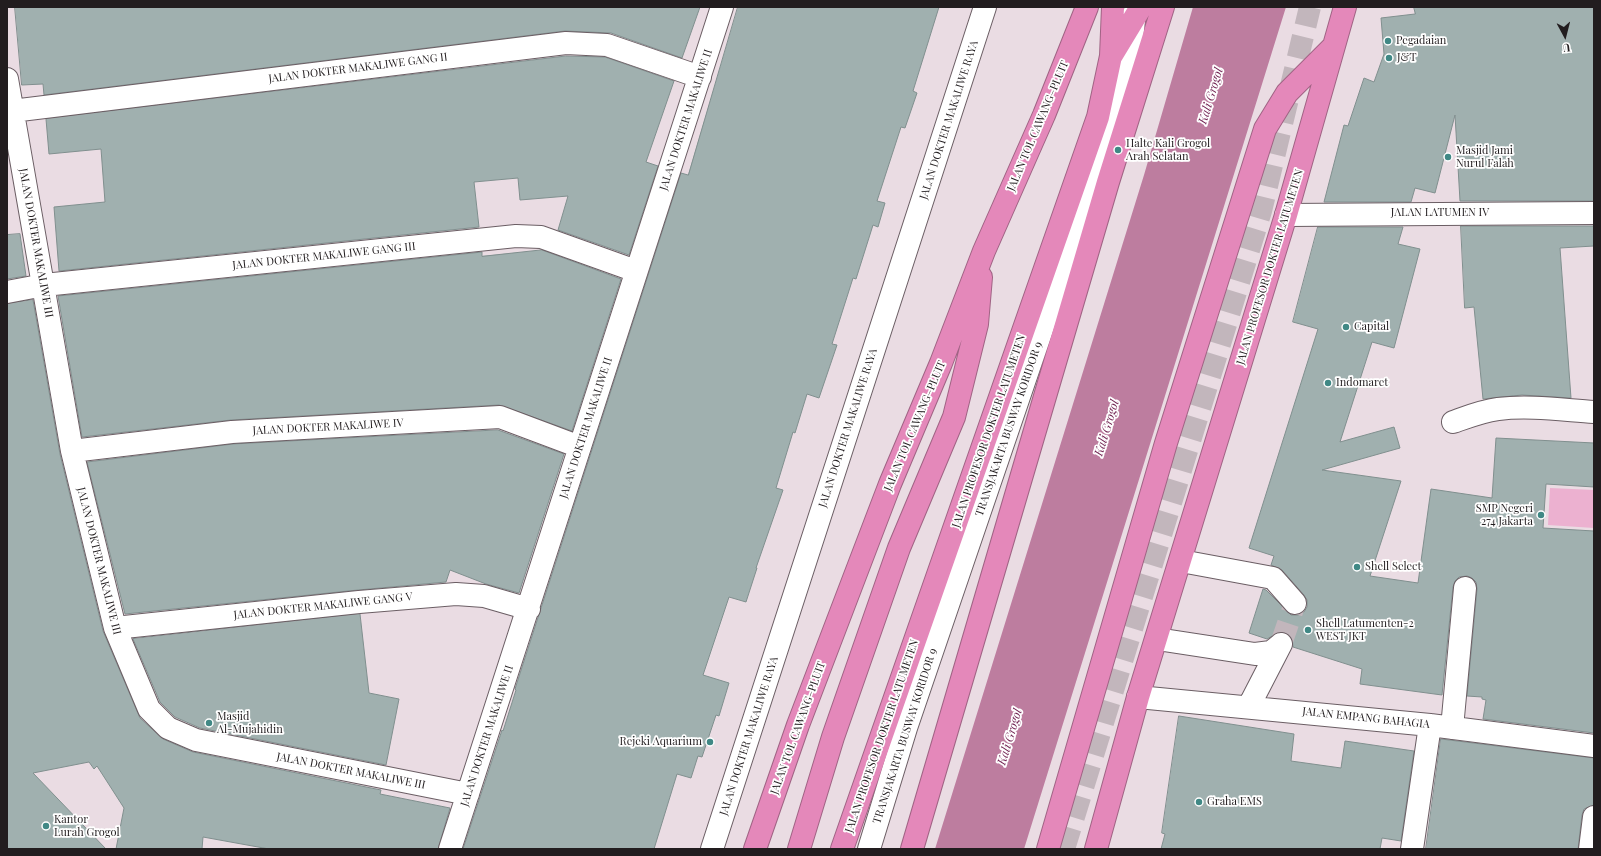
<!DOCTYPE html>
<meta charset="utf-8">
<style>
body{margin:0}
#map{position:relative;width:1601px;height:856px;overflow:hidden;background:#eadce3;font-family:"Playfair Display",serif}
canvas{display:block}
.frame{position:absolute;inset:0;border:8px solid #221d1f;pointer-events:none}
.north{position:absolute;left:1545px;top:16px;width:40px;height:40px;-webkit-text-stroke:3px #fff;paint-order:stroke;rotate:173deg;font-size:11px;font-weight:700;line-height:16px;text-align:center;color:#221d1f}
.north::after{content:'';display:block;margin:auto;width:14px;height:18px;background:#221d1f;clip-path:polygon(50% 0,100% 100%,50% 72%,0 100%)}
</style>
<div id="map">
<canvas width="1601" height="856"></canvas>
<div class="frame"></div>
<div class="north">U</div>
</div>
<script>
const ctx = document.querySelector('canvas').getContext('2d');
ctx.lineJoin = 'round';
function paint(path, color) {
  ctx.fillStyle = color;
  ctx.fill(path, 'evenodd');
}
function trace(path, color, width, dash) {
  ctx.strokeStyle = color;
  ctx.lineWidth = width;
  ctx.lineCap = dash ? 'butt' : 'round';
  ctx.setLineDash(dash || []);
  ctx.stroke(path);
}
function label(font, color, halo, rows, align = 'center') {
  ctx.font = font + ' "Playfair Display",serif';
  ctx.lineWidth = 3.5;
  ctx.setLineDash([]);
  ctx.textBaseline = 'middle';
  ctx.strokeStyle = halo;
  ctx.fillStyle = color;
  for (const [text, x, y, turn = 0] of rows) {
    ctx.save();
    ctx.translate(x, y);
    ctx.rotate((+turn || 0) * Math.PI / 180);
    ctx.textAlign = isNaN(turn) ? turn : align;
    if (halo) ctx.strokeText(text, 0, 0);
    ctx.fillText(text, 0, 0);
    ctx.restore();
  }
}
const green = new Path2D(`
 M 1550,488 L 1594,490 L 1594,528 L 1548,525 Z`);
const water = new Path2D(`
 M 1193,7 L 1286,7 L 1024,849 L 935,849 L 1144,175 Z`);
const building = new Path2D(`
 M 15,7 L 700,7 L 682,58 L 611,33 L 565,31 L 44,95 L 43,84 L 22,85 Z
 M 738,7 L 939,7 L 913,91 L 917,93 L 905,128 L 901,127 L 877,201 L 885,203 L 878,227 L 873,225 L 856,279 L 853,278 L 832,344 L 837,345 L 819,398 L 807,394 L 795,433 L 793,432 L 776,488 L 783,490 L 756,568 L 757,568 L 746,602 L 729,597 L 703,675 L 729,683 L 719,716 L 716,715 L 702,757 L 698,756 L 691,778 L 677,774 L 654,849 L 463,849 L 502,730 L 503,731 L 516,690 L 515,689 L 681,173 L 688,175 Z
 M 1414,7 L 1594,7 L 1594,201 L 1460,201 L 1455,115 L 1435,193 L 1415,188 L 1411,202 L 1324,202 L 1344,125 L 1348,126 L 1364,78 L 1374,82 L 1384,54 L 1381,18 L 1415,14 Z
 M 566,56 L 605,57 L 674,81 L 646,162 L 658,166 L 629,255 L 558,230 L 568,196 L 520,200 L 518,178 L 474,182 L 479,227 L 59,271 L 54,207 L 105,202 L 101,149 L 49,154 L 46,119 Z
 M 1461,226 L 1594,226 L 1594,246 L 1560,248 L 1571,398 L 1522,395 L 1483,399 L 1474,307 L 1465,308 Z
 M 1318,227 L 1403,227 L 1398,244 L 1420,249 L 1394,348 L 1372,342 L 1340,442 L 1394,427 L 1400,448 L 1322,470 L 1401,481 L 1370,576 L 1418,583 L 1431,489 L 1492,498 L 1496,438 L 1594,443 L 1594,487 L 1546,484 L 1543,528 L 1594,531 L 1594,733 L 1483,719 L 1486,700 L 1482,699 L 1482,697 L 1467,696 L 1477,589 L 1476,582 L 1472,578 L 1467,576 L 1459,577 L 1455,581 L 1453,587 L 1442,695 L 1360,684 L 1362,669 L 1293,647 L 1292,638 L 1286,633 L 1279,632 L 1267,639 L 1249,633 L 1263,589 L 1266,590 L 1291,615 L 1298,615 L 1304,612 L 1307,607 L 1307,600 L 1304,595 L 1282,570 L 1271,565 L 1274,556 L 1249,548 L 1318,329 L 1293,322 Z
 M 20,234 L 26,276 L 7,279 L 7,235 Z
 M 542,250 L 621,279 L 572,431 L 499,405 L 231,420 L 82,437 L 58,296 L 482,252 L 482,256 Z
 M 33,300 L 60,454 L 103,631 L 140,718 L 163,739 L 193,752 L 381,790 L 380,794 L 450,808 L 438,849 L 269,849 L 203,837 L 202,849 L 116,849 L 124,808 L 97,766 L 94,769 L 89,762 L 33,773 L 106,849 L 7,849 L 7,304 Z
 M 498,430 L 564,454 L 519,593 L 486,584 L 450,570 L 446,582 L 358,590 L 125,614 L 87,462 L 233,444 Z
 M 360,614 L 369,693 L 399,699 L 386,765 L 200,728 L 175,717 L 160,702 L 133,639 Z
 M 1179,716 L 1294,734 L 1291,761 L 1341,768 L 1345,741 L 1414,751 L 1401,841 L 1382,838 L 1380,849 L 1161,849 L 1165,834 L 1162,833 Z
 M 1441,739 L 1594,758 L 1594,805 L 1584,809 L 1582,815 L 1578,849 L 1426,849 Z`);
const minorTunnel = new Path2D(`
 M 1281,644 L 1295,603
 M 1064,849 L 1261,211 L 1310,7`);
const minor = new Path2D(`
 M 7,79 L 72,451 L 115,628 L 149,709 L 168,728 L 196,740 L 468,794
 M 12,111 L 566,43 L 607,45 L 700,77
 M 1286,215 L 1594,213
 M 7,292 L 44,285 L 516,236 L 541,237 L 636,271
 M 1453,422 C 1467,417 1482,411 1498,409 C 1529,405 1563,410 1594,412
 M 72,451 L 232,432 L 500,417 L 580,447
 M 1181,561 L 1273,578 L 1295,603
 M 115,628 L 359,602 L 456,594 L 484,596 L 529,609
 M 1157,639 L 1255,654 L 1271,652 L 1281,644
 M 1138,697 L 1430,725 L 1594,746
 M 1249,706 L 1281,644
 M 1452,728 L 1465,588
 M 450,849 L 722,7
 M 712,849 L 985,7
 M 869,849 L 906,728 L 1110,130 L 1129,66 L 1134,20 L 1133,15
 M 1412,849 L 1430,725
 M 1590,849 L 1594,817`);
const highway = new Path2D(`
 M 1112,55 L 1141,7
 M 755,849 L 798,725 L 890,484 L 941,363 L 984,251 L 1044,115 L 1087,7
 M 799,849 L 833,737 L 899,548 L 954,417 L 977,324 L 981,277
 M 842,849 L 1098,117 L 1111,56 L 1113,7
 M 912,849 L 1108,182 L 1163,7
 M 1048,849 L 1166,443 L 1265,129 L 1287,93 L 1333,47
 M 1096,849 L 1138,697 L 1286,215 L 1345,7`);
const markers = [
 [1388,41,4,"#408885"],
 [1389,58,4,"#408885"],
 [1118,150,4,"#408885"],
 [1448,157,4,"#408885"],
 [1346,327,4,"#408885"],
 [1328,383,4,"#408885"],
 [1541,515,4,"#408885"],
 [1357,567,4,"#408885"],
 [1308,630,4,"#408885"],
 [209,723,4,"#408885"],
 [710,742,4,"#408885"],
 [1199,802,4,"#408885"],
 [46,826,4,"#408885"]
];
const poiNames = [
 ["Pegadaian",1396,41],
 ["J&T",1397,58],
 ["Halte Kali Grogol",1126,144],
 ["Arah Selatan",1126,157],
 ["Masjid Jami",1456,151],
 ["Nurul Falah",1456,164],
 ["Capital",1354,327],
 ["Indomaret",1336,383],
 ["SMP Negeri",1533,509,"right"],
 ["274 Jakarta",1533,522,"right"],
 ["Shell Select",1365,567],
 ["Shell Latumenten-2",1316,624],
 ["WEST JKT",1316,637],
 ["Masjid",217,717],
 ["Al-Mujahidin",217,730],
 ["Rejeki Aquarium",702,742,"right"],
 ["Graha EMS",1207,802],
 ["Kantor",54,820],
 ["Lurah Grogol",54,833]
];
const streetNames = [
 ["JALAN DOKTER MAKALIWE GANG II",358,68,-7],
 ["JALAN DOKTER MAKALIWE II",686,120,-72],
 ["JALAN DOKTER MAKALIWE RAYA",949,120,-72],
 ["JALAN TOL CAWANG–PLUIT",1038,126,-67],
 ["JALAN LATUMEN IV",1440,213],
 ["JALAN DOKTER MAKALIWE III",36,243,80],
 ["JALAN DOKTER MAKALIWE GANG III",324,256,-6],
 ["JALAN PROFESOR DOKTER LATUMETEN",1270,267,-73],
 ["JALAN TOL CAWANG–PLUIT",915,426,-67],
 ["JALAN DOKTER MAKALIWE IV",328,427,-3],
 ["JALAN DOKTER MAKALIWE II",586,428,-72],
 ["JALAN DOKTER MAKALIWE RAYA",848,428,-72],
 ["TRANSJAKARTA BUSWAY KORIDOR 9",1009,429,-71],
 ["JALAN PROFESOR DOKTER LATUMETEN",989,431,-71],
 ["JALAN DOKTER MAKALIWE III",99,561,76],
 ["JALAN DOKTER MAKALIWE GANG V",323,606,-6],
 ["JALAN EMPANG BAHAGIA",1366,718,6],
 ["JALAN TOL CAWANG–PLUIT",798,728,-70],
 ["JALAN DOKTER MAKALIWE II",487,736,-72],
 ["JALAN DOKTER MAKALIWE RAYA",749,736,-72],
 ["JALAN PROFESOR DOKTER LATUMETEN",882,736,-71],
 ["TRANSJAKARTA BUSWAY KORIDOR 9",905,736,-72],
 ["JALAN DOKTER MAKALIWE III",351,771,11]
];
const waterNames = [
 ["Kali Grogol",1211,96,-73],
 ["Kali Grogol",1107,428,-73],
 ["Kali Grogol",1010,737,-73]
];
paint(green, '#ecb1d0');
paint(water, '#bd7d9f');
paint(building, '#a0b0af');
trace(building, '#808f8e', 1);
trace(minorTunnel, '#c2b6bc', 22, [22, 11]);
trace(minor, '#6b5e64', 24);
trace(highway, '#a06384', 24);
trace(minor, '#fff', 22);
trace(highway, '#e488ba', 22);
for (const [x, y, r, color] of markers) {
  const dot = new Path2D();
  dot.arc(x, y, r, 0, 2 * Math.PI);
  ctx.fillStyle = color;
  ctx.fill(dot);
  trace(dot, '#fff', 1.5);
}
label('11px', '#221d1f', '#fff', poiNames, 'left');
label('11px', '#221d1f', '#fff', streetNames);
label('italic 12px', '#712352', '#fff', waterNames);
</script>
